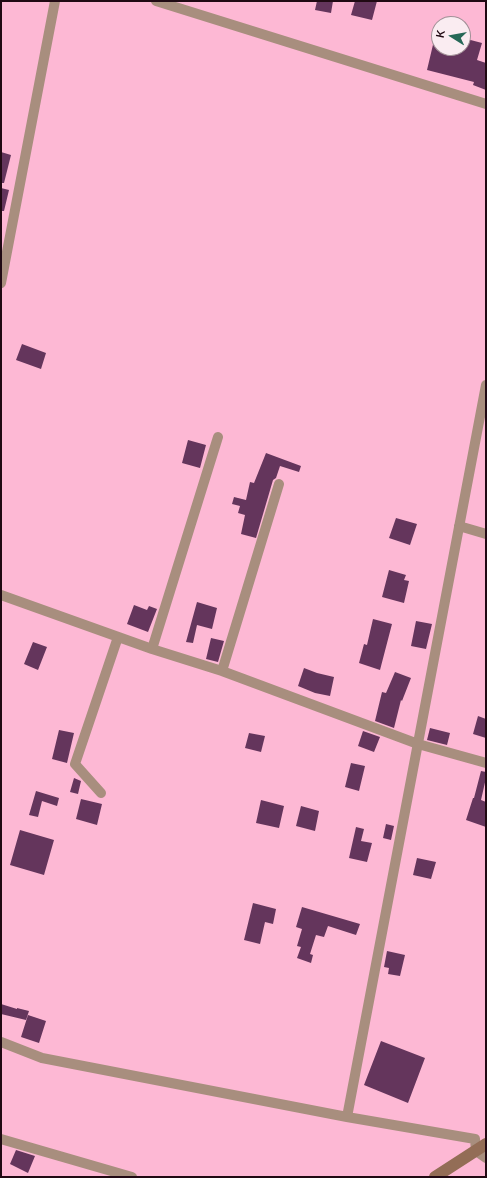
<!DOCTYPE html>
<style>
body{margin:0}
#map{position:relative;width:487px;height:1178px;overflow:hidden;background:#fdb8d4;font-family:Lato,sans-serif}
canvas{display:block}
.frame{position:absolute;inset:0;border:2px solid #200913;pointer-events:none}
.north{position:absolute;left:431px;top:16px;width:40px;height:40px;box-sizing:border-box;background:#faecf1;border:1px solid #a39198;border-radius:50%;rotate:281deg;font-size:11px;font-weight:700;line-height:16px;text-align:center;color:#200913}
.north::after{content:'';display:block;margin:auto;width:14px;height:18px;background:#266857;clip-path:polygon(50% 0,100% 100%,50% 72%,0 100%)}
</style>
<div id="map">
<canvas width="487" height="1178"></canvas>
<div class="frame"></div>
<div class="north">K</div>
</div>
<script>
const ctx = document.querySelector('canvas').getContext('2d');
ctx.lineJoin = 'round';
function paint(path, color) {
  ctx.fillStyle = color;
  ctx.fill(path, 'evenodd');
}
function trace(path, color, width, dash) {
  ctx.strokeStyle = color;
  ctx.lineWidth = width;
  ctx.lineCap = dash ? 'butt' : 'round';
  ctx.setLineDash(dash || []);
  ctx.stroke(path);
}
const building = new Path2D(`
 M 317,1 L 333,1 L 331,13 L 315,10 Z
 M 355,1 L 377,1 L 372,20 L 351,15 Z
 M 436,32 L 439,33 L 439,48 L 463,48 L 463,38 L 482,43 L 477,60 L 486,63 L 486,90 L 473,85 L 474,82 L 427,70 Z
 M 1,152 L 11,155 L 4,183 L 1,183 Z
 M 1,188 L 9,190 L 4,211 L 1,211 Z
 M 22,344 L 46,353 L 41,369 L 16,360 Z
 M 188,440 L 206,445 L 200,468 L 182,463 Z
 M 266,453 L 301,466 L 299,472 L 280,466 L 276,478 L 273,480 L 256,538 L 241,534 L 245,515 L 238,513 L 240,506 L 232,504 L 234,497 L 246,500 L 250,482 L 254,483 Z
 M 396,518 L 417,524 L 410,545 L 389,538 Z
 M 389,570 L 406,575 L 404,580 L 409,581 L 404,603 L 382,597 Z
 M 197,602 L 217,608 L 212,629 L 197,625 L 193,643 L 186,642 Z
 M 134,605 L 147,610 L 149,606 L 157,609 L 148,632 L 127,624 Z
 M 373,619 L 392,624 L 380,670 L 359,663 L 364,644 L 367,645 Z
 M 416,621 L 432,624 L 426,649 L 411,646 Z
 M 211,638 L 224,641 L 218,662 L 206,659 Z
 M 33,642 L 47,647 L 38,670 L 24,664 Z
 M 304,668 L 317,673 L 334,677 L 330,696 L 315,693 L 298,686 Z
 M 395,672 L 411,678 L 402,701 L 401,700 L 394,728 L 375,721 L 382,692 L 386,693 Z
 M 478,716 L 486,719 L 486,738 L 473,734 Z
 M 430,728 L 450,733 L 447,745 L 427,740 Z
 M 59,730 L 74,733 L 67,763 L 52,759 Z
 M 363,731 L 380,737 L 374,752 L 358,746 Z
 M 249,733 L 265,736 L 261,752 L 245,748 Z
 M 351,763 L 365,766 L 359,791 L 345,787 Z
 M 481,771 L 486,772 L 486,778 L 481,800 L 486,802 L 486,827 L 466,820 L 473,798 L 474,798 Z
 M 74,778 L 81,781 L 78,794 L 70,792 Z
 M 36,791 L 59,798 L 57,806 L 42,801 L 38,817 L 29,815 Z
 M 81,799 L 102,804 L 97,825 L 76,819 Z
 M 261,800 L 284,806 L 279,828 L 256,823 Z
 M 301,806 L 319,811 L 315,831 L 296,826 Z
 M 386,824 L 394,826 L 391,840 L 383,838 Z
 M 356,827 L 364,829 L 361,841 L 372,843 L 367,862 L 349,858 Z
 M 20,830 L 54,840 L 44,875 L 10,865 Z
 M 417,858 L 436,862 L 431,879 L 413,875 Z
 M 253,903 L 276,909 L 273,924 L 265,922 L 260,944 L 244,940 Z
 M 302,907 L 360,924 L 356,935 L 328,926 L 324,937 L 316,935 L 310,954 L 313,955 L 311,963 L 297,958 L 301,947 L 297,946 L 302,929 L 296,927 Z
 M 387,951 L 405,955 L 400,976 L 388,974 L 389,968 L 384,967 Z
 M 1,1004 L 17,1009 L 17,1008 L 29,1011 L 26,1020 L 1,1014 Z
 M 28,1015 L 46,1021 L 39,1043 L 21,1037 Z
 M 381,1041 L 425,1058 L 408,1103 L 364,1085 Z
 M 16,1150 L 35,1156 L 28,1173 L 10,1164 Z`);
const street = new Path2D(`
 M 156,1 L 486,104
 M 1,283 L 55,1
 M 459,526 L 486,534
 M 1,595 L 152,649 L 222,671 L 418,744 L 486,763
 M 152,649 L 218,437
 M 222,671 L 279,484
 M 101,793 L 75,764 L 118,637
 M 1,1042 L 42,1058 L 347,1117 L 475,1139 L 476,1151 L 486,1158
 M 347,1117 L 486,385
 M 1,1139 L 132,1177`);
const secondary = new Path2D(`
 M 435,1177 L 486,1144`);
paint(building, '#64355c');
trace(street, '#a88e7e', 10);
trace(secondary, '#936d56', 12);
</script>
